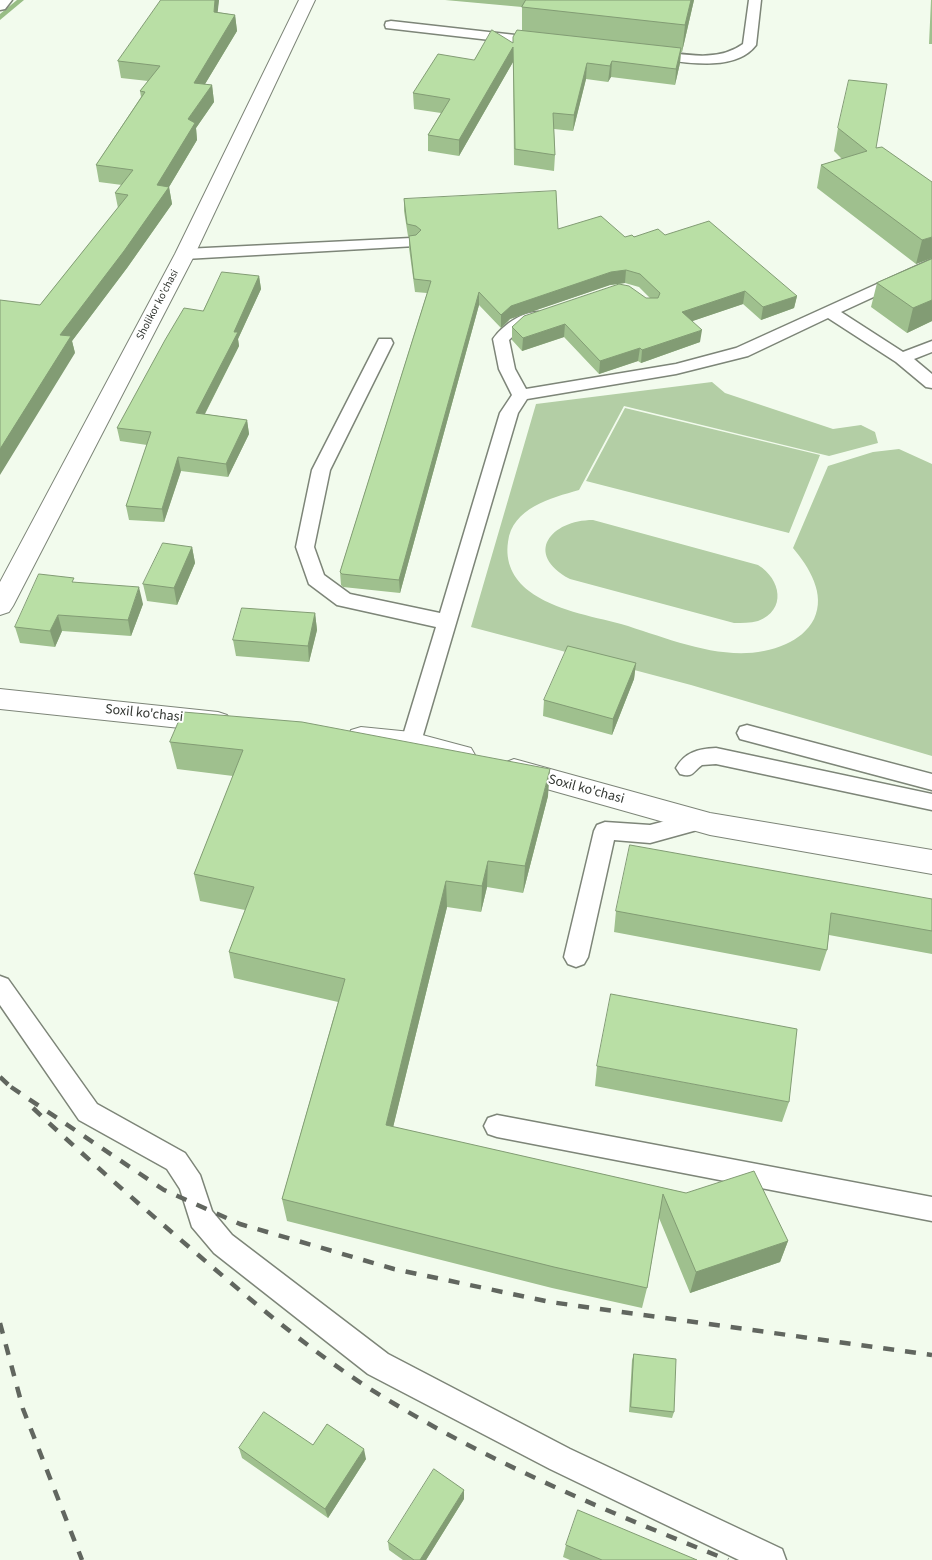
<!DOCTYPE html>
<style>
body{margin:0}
canvas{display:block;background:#f2fbed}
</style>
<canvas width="932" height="1560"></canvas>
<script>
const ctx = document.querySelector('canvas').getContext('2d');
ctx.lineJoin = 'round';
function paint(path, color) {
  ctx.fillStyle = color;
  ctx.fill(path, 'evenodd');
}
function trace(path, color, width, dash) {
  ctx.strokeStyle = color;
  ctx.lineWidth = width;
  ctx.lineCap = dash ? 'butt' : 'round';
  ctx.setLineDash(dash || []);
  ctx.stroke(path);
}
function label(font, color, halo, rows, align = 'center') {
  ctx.font = font + ' "Source Sans 3",sans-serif';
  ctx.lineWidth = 4;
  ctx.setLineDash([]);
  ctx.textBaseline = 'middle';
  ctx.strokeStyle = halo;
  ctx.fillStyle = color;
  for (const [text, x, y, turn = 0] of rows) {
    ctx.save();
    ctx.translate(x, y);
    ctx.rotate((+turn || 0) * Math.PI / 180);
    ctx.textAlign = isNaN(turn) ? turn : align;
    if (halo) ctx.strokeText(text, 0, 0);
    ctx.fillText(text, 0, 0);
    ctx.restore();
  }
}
const green = new Path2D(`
 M 712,382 L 725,393 L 833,429 L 861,425 L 875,432 L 878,443 L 829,456 L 624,406 L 579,490 C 551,498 512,508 508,542 C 505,562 513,579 529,591 C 554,610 591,616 621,624 C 672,639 733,668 786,644 C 797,639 808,631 814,619 C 826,594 809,567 793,548 L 828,466 L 873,452 L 899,449 L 932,464 L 932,756 L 691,685 L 471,627 L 536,404 Z
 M 625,408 L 820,455 L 789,533 L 586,481 Z
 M 593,520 L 758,565 C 781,579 787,610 758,621 C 750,623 742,623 734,623 L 570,579 C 523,554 551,520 593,520 Z`);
const stream = new Path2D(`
 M 17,0 L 24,0 L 0,20 L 0,14 Z`);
const lane = new Path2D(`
 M 0,0 L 12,0 L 5,9 L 0,10 Z
 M 749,0 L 761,0 L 756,45 C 735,73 682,62 652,58 L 645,54 L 652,50 C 682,54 717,63 743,44 Z
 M 391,21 L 542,38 L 549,42 L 542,46 L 386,28 L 385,25 L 386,22 Z
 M 411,238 L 416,240 L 419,243 L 416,246 L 185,259 L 180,257 L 177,254 L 180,251 L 185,249 Z
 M 932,259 L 932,270 L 841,312 L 903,352 L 932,341 L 932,352 L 914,359 L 932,374 L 932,388 L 926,387 L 896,362 L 828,318 L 748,356 L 676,374 L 527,399 L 518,413 L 421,742 L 418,748 L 411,750 L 404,748 L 401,742 L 436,627 L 337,605 L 309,584 L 296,547 L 312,470 L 379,339 L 391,339 L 393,343 L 330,470 L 314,547 L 324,575 L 350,594 L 440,613 L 500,413 L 512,395 L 499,369 L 493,339 C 503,325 526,308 544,313 L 546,316 L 544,319 L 523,327 L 509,340 L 515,369 L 526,389 L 676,364 L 736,348 Z
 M 747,725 L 932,774 L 932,790 L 740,739 L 737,733 L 740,727 Z
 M 716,748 L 932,794 L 932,810 L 716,764 L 702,765 C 692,772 694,778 680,774 L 676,768 C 685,752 698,749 716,748 Z
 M 700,812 L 708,815 L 711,821 L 708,827 L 650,843 L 614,840 L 588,957 L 584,964 L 576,967 L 568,964 L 564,957 L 594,831 L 597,825 L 605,822 L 650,825 Z
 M 0,976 L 8,979 L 97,1104 L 185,1153 L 200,1175 L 212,1211 L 232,1235 L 388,1354 L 570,1449 L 782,1549 L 786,1560 L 739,1560 L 550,1469 L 368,1374 L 214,1253 L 192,1227 L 180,1189 L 167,1169 L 79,1120 L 0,1005 Z
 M 497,1115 L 932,1197 L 932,1221 L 497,1137 L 488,1134 L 484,1126 L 488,1118 Z`);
const street = new Path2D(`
 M 0,689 L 218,712 L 227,715 L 231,722 L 227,729 L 218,732 L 0,709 Z
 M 361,727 L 411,732 L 471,748 L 475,755 L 471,762 L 461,765 L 411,752 L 361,747 L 351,744 L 348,737 L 351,730 Z
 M 514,759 L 710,813 L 932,850 L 932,874 L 710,835 L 504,777 L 500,770 L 504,763 Z`);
const secondary = new Path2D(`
 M 299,0 L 315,0 L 195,254 L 13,606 L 9,612 L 0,615 L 0,582 L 175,254 Z`);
const rail = new Path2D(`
 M 0,1077 L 15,1091
 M 11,1087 L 164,1190 L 240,1224 L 394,1269 L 550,1302 L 932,1355
 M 33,1108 C 86,1158 141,1206 196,1253 C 259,1307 322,1361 393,1403 C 499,1467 614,1514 728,1560
 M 0,1323 L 23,1409 L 82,1560`);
const wall = new Path2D(`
 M 161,0 L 219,0 L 217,12 L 235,15 L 237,31 L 205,84 L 212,85 L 214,102 L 196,128 L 197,140 L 169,187 L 172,204 L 127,268 L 72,341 L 75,353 L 40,305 L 118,208 L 115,193 L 122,185 L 99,182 L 96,165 L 141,97 L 140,91 L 148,81 L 121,78 L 118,61 Z
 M 445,0 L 694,0 L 682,52 L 681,52 L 680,63 L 675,85 L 611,77 L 608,82 L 586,79 L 573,131 L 554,129 L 555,155 L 554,171 L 514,165 L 513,62 L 459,156 L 428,151 L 428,135 L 441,113 L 414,109 L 413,93 L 474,60 L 513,43 L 522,30 L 522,7 Z
 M 931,0 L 932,0 L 932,44 L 929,44 Z
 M 838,128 L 876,148 L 932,258 L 916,264 L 817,188 L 821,165 L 842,159 L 834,151 Z
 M 404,199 L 558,229 L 625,237 L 665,235 L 797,296 L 794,308 L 761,320 L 743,304 L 692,321 L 700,342 L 641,363 L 638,361 L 599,374 L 564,337 L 522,351 L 512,340 L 512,327 L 646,298 L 650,298 L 639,287 L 625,283 L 610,285 L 510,319 L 501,328 L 479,305 L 400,593 L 343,587 L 341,585 L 340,572 L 427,293 L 415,292 L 409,248 L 409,237 L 408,236 L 404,211 Z
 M 932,259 L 932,321 L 907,333 L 871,307 L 877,283 Z
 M 259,276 L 261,289 L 238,339 L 239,346 L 205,414 L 247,420 L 249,434 L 228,477 L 181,471 L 164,522 L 129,520 L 126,506 L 147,445 L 120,441 L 117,428 L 203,311 Z
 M 192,547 L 195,563 L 177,605 L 147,601 L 143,584 Z
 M 75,582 L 143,604 L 131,636 L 62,631 L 55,647 L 20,643 L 15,627 Z
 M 315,613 L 317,630 L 309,662 L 236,656 L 233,640 Z
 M 636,663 L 634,679 L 612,735 L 543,716 L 544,700 Z
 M 183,712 L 548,796 L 523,893 L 487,887 L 481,912 L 447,907 L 393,1127 L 686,1193 L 788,1241 L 780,1262 L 690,1293 L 659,1218 L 647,1288 L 642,1308 L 552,1288 L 287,1221 L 282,1199 L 338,1002 L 234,978 L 229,952 L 245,910 L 200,901 L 194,874 L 233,776 L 177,769 L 170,742 Z
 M 932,899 L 932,954 L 829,935 L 827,950 L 820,971 L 614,932 L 616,911 Z
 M 597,1066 L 789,1102 L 782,1122 L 595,1086 Z
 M 634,1354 L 674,1412 L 672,1418 L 629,1412 L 632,1360 Z
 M 313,1445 L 366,1459 L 328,1518 L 242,1458 L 239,1448 Z
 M 464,1499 L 426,1560 L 403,1560 L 389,1550 L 388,1542 Z
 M 566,1545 L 697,1560 L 570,1560 L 563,1557 Z`);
const shadedWall = new Path2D(`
 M 215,0 L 219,0 L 216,28 L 214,12 Z
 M 691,0 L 694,0 L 682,52 L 685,25 Z
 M 235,15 L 237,31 L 196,99 L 194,83 Z
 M 513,47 L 513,62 L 459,156 L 459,140 Z
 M 681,48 L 680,63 L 675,85 L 676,69 Z
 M 612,61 L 611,77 L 608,82 L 610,66 Z
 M 587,63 L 586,79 L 573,131 L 574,115 Z
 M 212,85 L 214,102 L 196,128 L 197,140 L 166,192 L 169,187 L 172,204 L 127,268 L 72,341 L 75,353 L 0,475 L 0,449 L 60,335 L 157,185 L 188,119 Z
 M 932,237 L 932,258 L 916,264 L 922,240 Z
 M 626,270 L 625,283 L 610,285 L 510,319 L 501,328 L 501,315 L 511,306 L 611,272 Z
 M 259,276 L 261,289 L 238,339 L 239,346 L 198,427 L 196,413 Z
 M 745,291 L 743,304 L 681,325 L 682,312 Z
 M 479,292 L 479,305 L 400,593 L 399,580 Z
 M 797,296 L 794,308 L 761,320 L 763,307 Z
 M 932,300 L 932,321 L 907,333 L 913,308 Z
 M 565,324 L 564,337 L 522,351 L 523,338 Z
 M 702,330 L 700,342 L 641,363 L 642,350 Z
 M 640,348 L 638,361 L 599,374 L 600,361 Z
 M 247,420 L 249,434 L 228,477 L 226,464 Z
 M 178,457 L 181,471 L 164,522 L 162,509 Z
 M 192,547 L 195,563 L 177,605 L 174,588 Z
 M 139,587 L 143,604 L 131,636 L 128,620 Z
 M 315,613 L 317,630 L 309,662 L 308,646 Z
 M 58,615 L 62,631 L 55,647 L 50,631 Z
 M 636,663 L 634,679 L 612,735 L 613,719 Z
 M 550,769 L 548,796 L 523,893 L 525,866 Z
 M 488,861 L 487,887 L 481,912 L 482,886 Z
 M 446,881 L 447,907 L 388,1148 L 386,1125 Z
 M 788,1241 L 780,1262 L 690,1293 L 696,1272 Z
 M 364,1449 L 366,1459 L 328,1518 L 325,1509 Z
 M 464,1490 L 464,1499 L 426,1560 L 420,1560 Z`);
const building = new Path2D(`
 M 161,0 L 215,0 L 214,12 L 235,15 L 194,83 L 212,85 L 188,119 L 195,123 L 157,185 L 169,187 L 124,251 L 60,335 L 71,336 L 0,449 L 0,300 L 40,305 L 128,195 L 115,193 L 133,170 L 96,165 L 145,92 L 140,91 L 160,66 L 118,61 Z
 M 526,0 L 691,0 L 685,25 L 522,7 Z
 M 492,30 L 513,43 L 513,37 L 517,30 L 681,48 L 676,69 L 612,61 L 610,66 L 587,63 L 574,115 L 553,113 L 555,155 L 515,149 L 513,47 L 459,140 L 428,135 L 450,99 L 413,93 L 438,54 L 474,60 Z
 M 849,80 L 887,84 L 876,148 L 882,147 L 932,182 L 932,237 L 922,240 L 821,165 L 867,151 L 838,128 Z
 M 556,191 L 558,229 L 601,216 L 625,237 L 632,235 L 634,237 L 658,229 L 665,235 L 709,221 L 797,296 L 763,307 L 745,291 L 682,312 L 702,330 L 642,350 L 640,348 L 600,361 L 565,324 L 523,338 L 512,327 L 524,316 L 619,284 L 629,286 L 646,298 L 658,298 L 660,293 L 640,274 L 626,270 L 611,272 L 511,306 L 501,315 L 479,292 L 399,580 L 342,574 L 340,572 L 431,281 L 414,279 L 409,236 L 416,235 L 421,230 L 416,226 L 407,224 L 404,199 Z
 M 932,259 L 932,300 L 913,308 L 877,283 Z
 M 222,272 L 259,276 L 234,332 L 238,332 L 196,413 L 247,420 L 226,464 L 178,457 L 162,509 L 126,506 L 151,432 L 117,428 L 165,340 L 184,308 L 203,311 Z
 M 163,543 L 192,547 L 174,588 L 143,584 Z
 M 39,574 L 74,578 L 72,582 L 139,587 L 128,620 L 58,615 L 50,631 L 15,627 Z
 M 242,608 L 315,613 L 308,646 L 233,640 Z
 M 568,646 L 636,663 L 613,719 L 544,700 Z
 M 183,712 L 302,722 L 550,769 L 525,866 L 488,861 L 482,886 L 446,881 L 386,1125 L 686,1193 L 754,1171 L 788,1241 L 696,1272 L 663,1194 L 647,1288 L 554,1267 L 282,1199 L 345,979 L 229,952 L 254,887 L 194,874 L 243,750 L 170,742 Z
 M 630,845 L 932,899 L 932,931 L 831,913 L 827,950 L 616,911 Z
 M 611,994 L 797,1029 L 789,1102 L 597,1066 Z
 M 634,1354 L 676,1359 L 674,1412 L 631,1407 Z
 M 264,1412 L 313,1445 L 327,1424 L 364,1449 L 325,1509 L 239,1448 Z
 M 434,1469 L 464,1490 L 420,1560 L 414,1560 L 388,1542 Z
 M 578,1510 L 697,1560 L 602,1560 L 566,1545 Z`);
const farStreetnames = [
 ["Sholikor ko'chasi",158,305,-62]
];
const streetNames = [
 ["Soxil ko'chasi",144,714,6],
 ["Soxil ko'chasi",586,790,15]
];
paint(green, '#b3cea5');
paint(stream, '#98bd85');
trace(lane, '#7d8578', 3);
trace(street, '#7d8578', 2);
trace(secondary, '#7d8578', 2);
paint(lane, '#fff');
paint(street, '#fff');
paint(secondary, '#fff');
trace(rail, '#61665f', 4.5, [11, 11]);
paint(wall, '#9fc08e');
paint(shadedWall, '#829c74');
paint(building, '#b9dfa5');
trace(building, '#829c74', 1);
label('11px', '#323631', '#fff', farStreetnames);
label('14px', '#323631', '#fff', streetNames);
</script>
